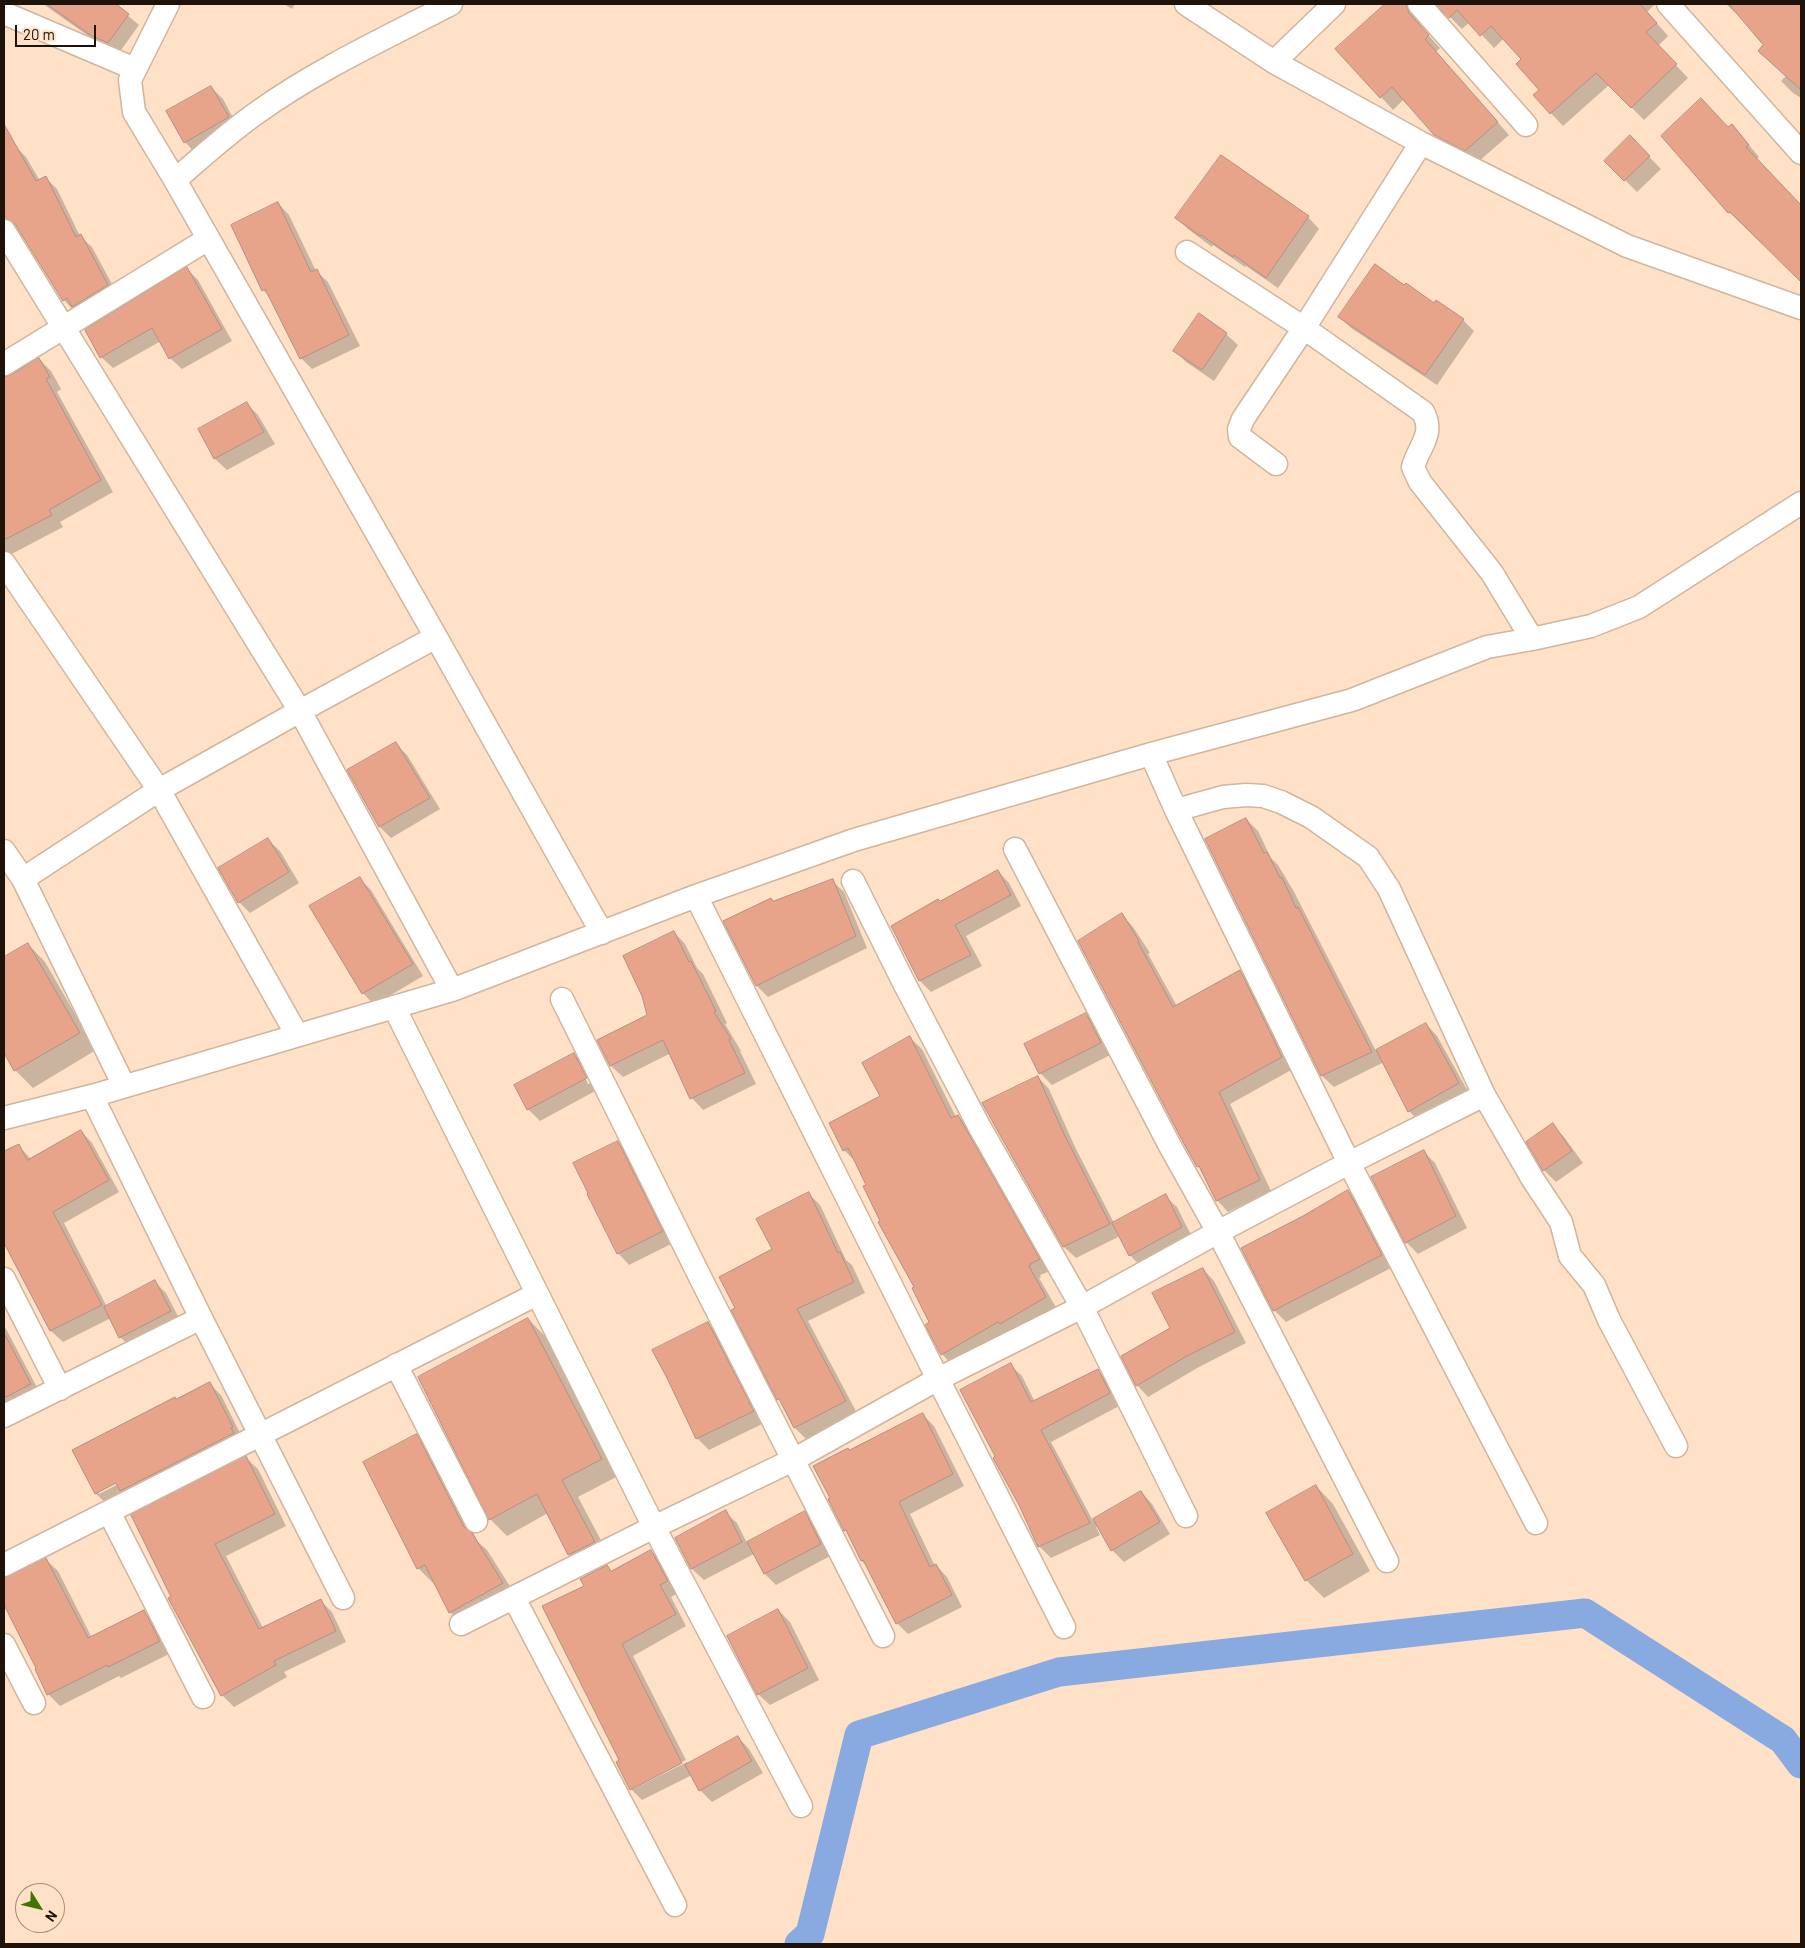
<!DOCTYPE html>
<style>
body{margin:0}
#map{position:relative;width:1805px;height:1948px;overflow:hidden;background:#fee1c7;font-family:Barlow,sans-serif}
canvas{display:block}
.frame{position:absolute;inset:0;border:5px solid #1d130a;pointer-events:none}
.north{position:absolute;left:15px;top:1883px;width:50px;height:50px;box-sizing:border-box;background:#fee1c7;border:1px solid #a48f7b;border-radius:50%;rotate:126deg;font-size:14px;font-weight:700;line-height:20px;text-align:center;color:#1d130a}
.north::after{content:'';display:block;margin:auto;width:18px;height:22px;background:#407501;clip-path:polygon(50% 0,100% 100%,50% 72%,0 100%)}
.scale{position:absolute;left:15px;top:25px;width:81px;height:22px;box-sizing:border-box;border:2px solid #1d130a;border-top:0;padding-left:6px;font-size:15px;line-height:18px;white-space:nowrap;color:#1d130a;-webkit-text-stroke:4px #fee1c7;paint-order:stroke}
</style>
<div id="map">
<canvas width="1805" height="1948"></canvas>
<div class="frame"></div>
<div class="north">N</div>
<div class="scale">20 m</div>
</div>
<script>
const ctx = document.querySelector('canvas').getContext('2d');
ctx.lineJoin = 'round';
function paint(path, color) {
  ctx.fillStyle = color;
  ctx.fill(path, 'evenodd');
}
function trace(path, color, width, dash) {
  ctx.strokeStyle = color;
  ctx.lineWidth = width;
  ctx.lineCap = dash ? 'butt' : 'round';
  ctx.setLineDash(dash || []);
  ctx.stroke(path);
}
const shadow = new Path2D(`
 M 43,4 L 114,4 L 139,25 L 119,53 L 104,47 Z
 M 284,4 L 295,4 L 292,9 Z
 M 1387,4 L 1428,4 L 1418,20 L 1421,27 L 1440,48 L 1436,52 L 1509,135 L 1478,162 L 1448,147 L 1404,99 L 1393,110 L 1337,49 Z
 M 1437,4 L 1655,4 L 1647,12 L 1668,36 L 1658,46 L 1688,78 L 1644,120 L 1609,85 L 1563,126 L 1535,96 L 1541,90 L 1523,59 L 1504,38 L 1494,48 L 1470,22 L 1462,29 Z
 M 1726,4 L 1801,4 L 1801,98 L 1793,93 L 1781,81 L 1786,76 L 1765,45 L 1745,22 Z
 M 211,87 L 223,99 L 239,129 L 196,154 L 185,142 Z
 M 1732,125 L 1759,157 L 1757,159 L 1801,206 L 1801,281 L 1729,212 L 1729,128 Z
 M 1630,137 L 1661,169 L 1637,192 L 1606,161 Z
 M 15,146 L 26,157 L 40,181 L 46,178 L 57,189 L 80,236 L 92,247 L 119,297 L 75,312 L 64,300 L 21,230 L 8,218 L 4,210 L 4,152 Z
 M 278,203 L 289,215 L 316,271 L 328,282 L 360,346 L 312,369 L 301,358 L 270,297 L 263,290 Z
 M 1308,217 L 1319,229 L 1278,288 L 1246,266 L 1245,267 L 1213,245 L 1212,247 L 1188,229 L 1177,218 Z
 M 187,269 L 198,280 L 232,341 L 182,369 L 170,358 L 161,341 L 113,368 L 101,357 Z
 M 1405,287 L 1463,320 L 1474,331 L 1437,385 L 1351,328 L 1339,317 Z
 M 1226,334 L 1238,345 L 1214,381 L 1186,362 L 1175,351 Z
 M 39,359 L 51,371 L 61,389 L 57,392 L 113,492 L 60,522 L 63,527 L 4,558 L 4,451 L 15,445 L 4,426 L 4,378 L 11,377 Z
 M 247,404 L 258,415 L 275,444 L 227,470 L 215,459 L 200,430 Z
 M 395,743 L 407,755 L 440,809 L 391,838 L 380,827 Z
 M 1246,819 L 1258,831 L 1271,858 L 1278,865 L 1293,890 L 1376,1051 L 1426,1024 L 1437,1036 L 1470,1095 L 1420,1122 L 1409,1111 L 1384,1062 L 1334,1087 L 1322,1076 L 1206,839 Z
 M 268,840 L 280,851 L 299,883 L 250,913 L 239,902 Z
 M 998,871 L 1009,883 L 1021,906 L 966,936 L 982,966 L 931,992 L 920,981 L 892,927 Z
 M 359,878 L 371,890 L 423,976 L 374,1005 L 363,993 Z
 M 832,881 L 844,892 L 867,948 L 768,997 L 757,986 L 725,922 Z
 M 1122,915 L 1133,927 L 1150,953 L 1148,954 L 1177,1006 L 1240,972 L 1251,983 L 1293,1069 L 1230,1104 L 1271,1191 L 1228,1212 L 1217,1200 L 1203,1172 L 1198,1166 Z
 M 674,932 L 685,944 L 697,968 L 703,974 L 727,1023 L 725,1024 L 741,1051 L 740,1051 L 756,1084 L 703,1110 L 692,1098 L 671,1053 L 623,1077 L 611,1066 L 599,1041 L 648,1015 Z
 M 28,944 L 45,962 L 96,1050 L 33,1088 L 15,1070 L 4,1050 L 4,958 Z
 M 1086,1014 L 1097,1026 L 1112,1054 L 1052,1085 L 1040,1073 Z
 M 910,1038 L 922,1049 L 956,1117 L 958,1116 L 969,1128 L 1050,1271 L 1040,1275 L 1041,1277 L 1039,1278 L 1057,1309 L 953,1366 L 942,1354 L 931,1323 L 882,1221 L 868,1186 L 855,1161 L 844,1150 L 882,1097 Z
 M 574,1054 L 585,1066 L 597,1090 L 540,1121 L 528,1109 L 516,1086 ZM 579,1066 L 582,1066 L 591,1083 L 588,1084 Z
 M 1038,1077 L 1049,1089 L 1075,1147 L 1114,1223 L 1165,1196 L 1177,1207 L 1193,1239 L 1141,1267 L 1130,1255 L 1120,1236 L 1076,1258 L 1064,1247 L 984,1104 Z
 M 1553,1125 L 1564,1137 L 1583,1163 L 1556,1182 L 1544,1170 L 1528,1143 Z
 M 81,1131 L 92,1143 L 119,1192 L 64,1223 L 107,1307 L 155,1282 L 166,1293 L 181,1322 L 132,1348 L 120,1337 L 111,1318 L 63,1342 L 51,1331 L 4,1240 L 4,1153 L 18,1145 L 31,1159 Z
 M 618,1143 L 629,1154 L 673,1243 L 629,1265 L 618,1253 Z
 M 1423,1151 L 1435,1163 L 1467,1228 L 1418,1254 L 1406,1242 L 1373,1178 Z
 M 1348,1191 L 1359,1203 L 1393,1267 L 1286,1322 L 1274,1310 Z
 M 809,1194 L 820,1205 L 846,1260 L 852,1265 L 865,1293 L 808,1321 L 857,1413 L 806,1439 L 795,1428 L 783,1403 L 778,1399 L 737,1308 Z
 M 1203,1269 L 1214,1281 L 1246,1343 L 1199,1367 L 1148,1397 L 1137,1385 L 1172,1328 Z
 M 528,1319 L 545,1336 L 618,1476 L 578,1497 L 611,1559 L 586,1572 L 569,1555 L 548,1513 L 507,1536 L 490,1519 Z
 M 708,1323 L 719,1335 L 764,1423 L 709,1450 L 697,1438 Z
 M 4,1325 L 41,1395 L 4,1415 Z
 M 1010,1365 L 1022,1376 L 1035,1402 L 1098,1371 L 1109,1382 L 1121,1405 L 1051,1442 L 1093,1521 L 1141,1492 L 1152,1504 L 1170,1534 L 1124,1562 L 1112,1550 L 1098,1526 L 1096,1527 L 1100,1535 L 1051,1558 L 1039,1546 L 997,1457 Z
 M 209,1383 L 221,1395 L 243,1439 L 108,1505 L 96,1494 L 74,1450 ZM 121,1479 L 122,1482 L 99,1494 L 99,1491 Z
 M 922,1414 L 934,1426 L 964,1486 L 910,1514 L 935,1566 L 936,1565 L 947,1577 L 962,1607 L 908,1634 L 897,1623 L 867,1566 L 862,1561 L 829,1499 L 831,1498 L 849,1451 Z
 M 416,1435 L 432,1451 L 478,1542 L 487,1550 L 518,1599 L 466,1628 L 450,1612 L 436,1583 L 434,1584 L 418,1568 L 364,1463 Z
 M 246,1458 L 258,1469 L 286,1526 L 226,1556 L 263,1628 L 321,1601 L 332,1612 L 346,1642 L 284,1672 L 287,1677 L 234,1707 L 222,1695 L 169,1599 L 172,1597 Z
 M 1316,1486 L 1333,1504 L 1370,1571 L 1324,1598 L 1306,1580 Z
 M 725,1512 L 737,1523 L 747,1543 L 804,1513 L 816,1524 L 832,1555 L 776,1585 L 765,1574 L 754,1554 L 704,1580 L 692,1569 L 676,1538 Z
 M 651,1551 L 662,1563 L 678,1593 L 671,1597 L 686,1626 L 633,1656 L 686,1760 L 633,1786 L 633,1789 L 687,1762 L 688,1765 L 738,1737 L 749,1749 L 763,1773 L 712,1802 L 700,1790 L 692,1775 L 642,1800 L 631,1789 L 621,1761 L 585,1587 L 607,1567 L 612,1572 Z
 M 46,1560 L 58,1571 L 92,1638 L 144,1612 L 155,1623 L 171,1653 L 121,1678 L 119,1676 L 60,1706 L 48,1694 L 38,1669 L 4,1603 L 4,1581 Z
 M 778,1610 L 790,1622 L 819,1680 L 770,1705 L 758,1694 Z`);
const canal = new Path2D(`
 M 799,1944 L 810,1934 L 859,1735 L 1059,1672 L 1585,1613 L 1783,1740 L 1801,1764`);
const building = new Path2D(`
 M 47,4 L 116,4 L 129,14 L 108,43 L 92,36 Z
 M 1385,4 L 1406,4 L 1409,13 L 1429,35 L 1425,39 L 1498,122 L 1465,151 L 1434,135 L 1392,87 L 1380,98 L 1335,49 Z
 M 1436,4 L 1640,4 L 1657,23 L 1646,32 L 1677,64 L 1631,108 L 1596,73 L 1550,114 L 1533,95 L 1539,90 L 1516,64 L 1521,59 L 1491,26 L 1480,36 L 1457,10 L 1449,18 Z
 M 1729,4 L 1801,4 L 1801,90 L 1758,51 L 1763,45 Z
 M 211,86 L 229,117 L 184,143 L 166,111 Z
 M 1701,98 L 1728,127 L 1732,124 L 1749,145 L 1746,147 L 1801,205 L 1801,282 L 1730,212 L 1728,213 L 1661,136 Z
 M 4,124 L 36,181 L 46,176 L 76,237 L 81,234 L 108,285 L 72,307 L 67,298 L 63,301 L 15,224 L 6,218 L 4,213 Z
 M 1630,135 L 1650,156 L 1624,181 L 1604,161 Z
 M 1221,155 L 1309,216 L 1266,278 L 1234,255 L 1233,257 L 1201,235 L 1200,236 L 1175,218 Z
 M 278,202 L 311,272 L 317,269 L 349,335 L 300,359 L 265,289 L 262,291 L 231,225 Z
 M 1375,264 L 1404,285 L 1406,283 L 1434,303 L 1436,300 L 1464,319 L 1425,375 L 1338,317 Z
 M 187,267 L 222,329 L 169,359 L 152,328 L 100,358 L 85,330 Z
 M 1199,313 L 1227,333 L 1202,370 L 1173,351 Z
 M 39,358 L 50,377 L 46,379 L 101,480 L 49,510 L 52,515 L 4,540 L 4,377 L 11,375 Z
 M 247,402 L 264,432 L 214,459 L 198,429 Z
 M 396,742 L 430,798 L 379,827 L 347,770 Z
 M 1246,818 L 1264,853 L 1267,852 L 1280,878 L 1282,877 L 1296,908 L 1298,907 L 1372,1052 L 1321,1076 L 1205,839 Z
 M 268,838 L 289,872 L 238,903 L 218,868 Z
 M 998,870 L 1011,895 L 955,925 L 971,955 L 919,981 L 891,926 L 938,899 L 940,901 Z
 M 360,877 L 413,964 L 362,994 L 309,906 Z
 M 833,879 L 856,936 L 756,986 L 723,921 L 771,898 L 773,901 Z
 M 1122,913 L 1139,941 L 1138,942 L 1173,1007 L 1240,970 L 1282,1057 L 1219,1092 L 1260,1180 L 1216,1201 L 1199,1166 L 1197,1167 L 1182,1140 L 1078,941 Z
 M 674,931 L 689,962 L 691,961 L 716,1011 L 714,1012 L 731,1039 L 729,1040 L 745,1073 L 690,1099 L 663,1040 L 610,1066 L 597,1040 L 647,1015 L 642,996 L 623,956 Z
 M 28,943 L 80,1033 L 14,1071 L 4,1053 L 4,957 Z
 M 1086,1013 L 1101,1043 L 1039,1074 L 1024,1044 Z
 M 1426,1023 L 1459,1083 L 1408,1112 L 1376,1050 Z
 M 910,1036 L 951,1118 L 958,1115 L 1040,1259 L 1030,1264 L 1031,1265 L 1029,1266 L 1046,1297 L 1000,1324 L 998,1322 L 941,1355 L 925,1325 L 929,1322 L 912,1288 L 914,1287 L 878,1222 L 880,1221 L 863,1186 L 866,1185 L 848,1148 L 843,1151 L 829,1123 L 880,1096 L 862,1063 Z
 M 574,1053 L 587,1078 L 527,1110 L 514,1085 Z
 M 1038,1076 L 1064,1134 L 1110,1224 L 1063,1247 L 982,1103 Z
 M 1553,1123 L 1572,1151 L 1543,1171 L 1526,1142 Z
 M 81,1130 L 109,1180 L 53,1212 L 102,1305 L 50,1331 L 4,1243 L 4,1151 L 19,1144 L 27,1160 Z
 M 618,1141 L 663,1231 L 617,1254 L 587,1194 L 588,1193 L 573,1163 Z
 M 1424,1150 L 1456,1216 L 1405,1243 L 1371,1177 Z
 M 1348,1190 L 1382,1255 L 1273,1311 L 1241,1248 L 1303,1216 Z
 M 809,1192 L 838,1253 L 840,1252 L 854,1282 L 797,1309 L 846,1401 L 794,1428 L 779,1399 L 777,1400 L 731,1310 L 735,1308 L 719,1277 L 772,1249 L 756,1219 Z
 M 1166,1194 L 1182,1227 L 1129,1256 L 1112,1223 Z
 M 1203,1268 L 1235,1332 L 1187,1356 L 1136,1386 L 1121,1356 L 1170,1328 L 1152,1293 Z
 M 155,1280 L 171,1311 L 119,1338 L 104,1307 Z
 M 528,1318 L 602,1459 L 562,1480 L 595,1542 L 568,1555 L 537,1494 L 489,1520 L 418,1377 Z
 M 708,1322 L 754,1411 L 696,1439 L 667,1378 L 652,1350 Z
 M 4,1333 L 31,1384 L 4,1398 Z
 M 1011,1363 L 1031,1402 L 1098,1369 L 1110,1393 L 1041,1430 L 1090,1523 L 1038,1547 L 1019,1505 L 993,1458 L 995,1456 L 960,1390 Z
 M 210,1382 L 233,1427 L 231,1428 L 234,1433 L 120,1491 L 116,1483 L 95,1494 L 72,1450 L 175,1397 L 176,1399 Z
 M 923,1413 L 953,1474 L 899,1502 L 930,1567 L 936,1564 L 952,1595 L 896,1624 L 863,1560 L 861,1561 L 846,1530 L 844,1531 L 828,1499 L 830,1498 L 813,1466 L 848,1448 L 849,1450 Z
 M 417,1434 L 464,1527 L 472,1533 L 503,1583 L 449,1613 L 425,1565 L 417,1569 L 363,1462 Z
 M 246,1456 L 275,1514 L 215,1544 L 259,1629 L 321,1599 L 336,1631 L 274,1661 L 276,1665 L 221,1696 L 168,1598 L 171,1597 L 131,1515 Z
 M 1316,1485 L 1353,1554 L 1305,1581 L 1266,1513 Z
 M 1141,1491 L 1160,1522 L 1111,1551 L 1093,1519 Z
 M 726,1510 L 742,1542 L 691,1569 L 675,1538 Z
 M 805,1511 L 821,1544 L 764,1574 L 747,1542 Z
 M 651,1550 L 668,1581 L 660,1585 L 676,1614 L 622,1644 L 682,1763 L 630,1790 L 616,1762 L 619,1760 L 542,1606 L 584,1586 L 580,1579 L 607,1565 L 611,1571 Z
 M 46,1558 L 88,1638 L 144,1610 L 160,1641 L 108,1667 L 107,1665 L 47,1695 L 35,1669 L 36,1668 L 4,1605 L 4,1579 Z
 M 778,1609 L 808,1668 L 757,1695 L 727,1636 Z
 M 738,1736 L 752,1761 L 699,1791 L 685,1765 Z`);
const street = new Path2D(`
 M 168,4 L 130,80 L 134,112 L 175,180 L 436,637 L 602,933
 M 1186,4 L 1274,62 L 1421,143 L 1627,246 L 1801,308
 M 1419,4 L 1526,125
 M 1668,4 L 1801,153
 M 4,13 L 135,69
 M 1274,62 L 1334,4
 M 175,180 C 202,157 229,132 258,112 C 318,69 386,38 451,4
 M 4,231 L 300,711 L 452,990
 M 1187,252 L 1304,328 L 1423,412 C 1435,434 1419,446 1413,467 L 1420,482 L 1492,573 L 1532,639
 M 4,364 L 208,239
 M 1276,464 L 1240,437 L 1239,429 L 1243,419 L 1304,328 L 1421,143
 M 4,563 L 159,790 L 297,1035
 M 1151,754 L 1176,810 L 1349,1163 L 1536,1523
 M 1176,810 L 1223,797 L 1246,795 L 1263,796 L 1281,802 L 1311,817 L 1368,857 L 1389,889 L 1484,1095 L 1532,1178 L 1561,1222 L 1570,1256 L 1594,1285 L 1609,1320 L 1676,1446
 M 1015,849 L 1170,1146 L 1218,1232 L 1387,1561
 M 4,851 L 23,879 L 124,1086
 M 23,879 L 159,790 L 300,711 L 436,637
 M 853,881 L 904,983 L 979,1126 L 1082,1307 L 1186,1516
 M 696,896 L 938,1379 L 1064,1627
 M 562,999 L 705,1287 L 883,1636
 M 394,1007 L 654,1527 L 801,1806
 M 92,1096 L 201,1318 L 343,1598
 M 4,1118 L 92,1096 L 452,990 L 696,896 L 854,840 L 1151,754 L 1352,700 L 1487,647 L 1532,639 L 1591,626 L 1639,607 L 1801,503
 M 4,1279 L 60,1389
 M 396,1365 L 476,1521
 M 4,1416 L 201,1318
 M 109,1512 L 203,1697
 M 4,1565 L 537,1294
 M 514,1598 L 675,1905
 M 461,1624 L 654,1527 L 793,1460 L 938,1379 L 1082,1307 L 1218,1232 L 1349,1163 L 1484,1095
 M 4,1645 L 34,1703`);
paint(shadow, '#0003');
trace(canal, '#89a9e1', 29);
paint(building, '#e8a38b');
trace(building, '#b38f83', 1);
trace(street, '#d1b59c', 25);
trace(street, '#fff', 22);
</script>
